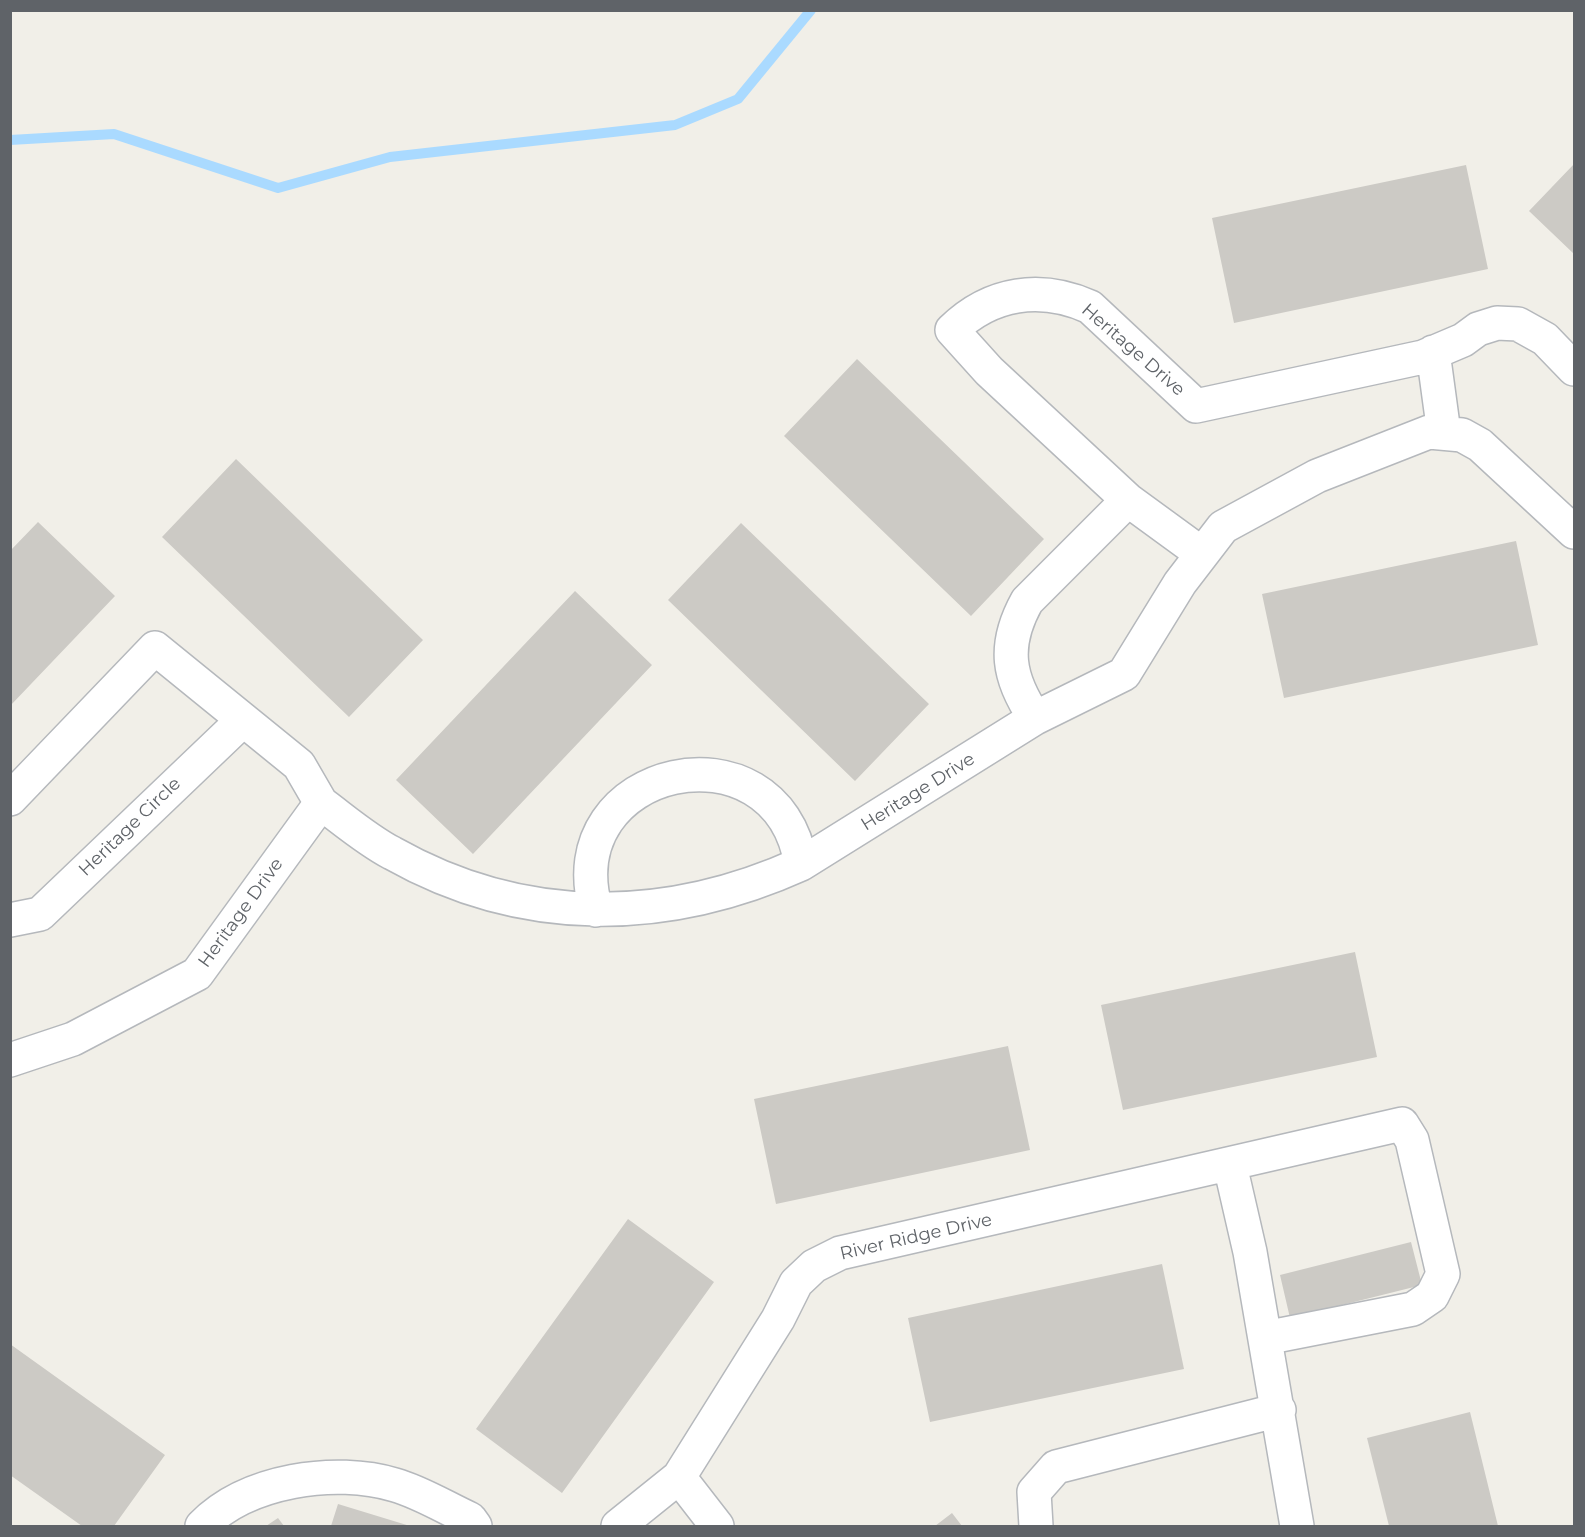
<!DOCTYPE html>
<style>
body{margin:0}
#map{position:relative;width:1585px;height:1537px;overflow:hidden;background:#f1efe8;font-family:Montserrat,sans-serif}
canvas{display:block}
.frame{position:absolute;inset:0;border:12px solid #5f6368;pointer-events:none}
</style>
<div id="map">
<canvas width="1585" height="1537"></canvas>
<div class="frame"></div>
</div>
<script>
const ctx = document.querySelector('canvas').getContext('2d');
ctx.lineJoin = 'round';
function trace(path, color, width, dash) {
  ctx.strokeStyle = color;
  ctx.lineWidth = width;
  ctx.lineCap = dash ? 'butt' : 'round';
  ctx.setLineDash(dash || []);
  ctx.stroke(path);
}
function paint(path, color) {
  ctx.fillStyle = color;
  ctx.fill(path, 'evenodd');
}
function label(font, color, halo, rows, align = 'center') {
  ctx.font = font + ' Montserrat,sans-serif';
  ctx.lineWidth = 4.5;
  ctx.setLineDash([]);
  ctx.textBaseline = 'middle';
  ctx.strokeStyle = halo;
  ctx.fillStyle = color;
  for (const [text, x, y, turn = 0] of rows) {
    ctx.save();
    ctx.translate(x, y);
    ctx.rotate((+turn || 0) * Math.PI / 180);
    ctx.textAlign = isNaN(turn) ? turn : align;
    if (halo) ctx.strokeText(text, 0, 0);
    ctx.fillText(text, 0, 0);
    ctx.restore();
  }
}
const stream = new Path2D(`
 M 10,140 L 114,134 L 278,188 L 390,157 L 675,125 L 738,99 L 811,10`);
const building = new Path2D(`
 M 1574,164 L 1574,254 L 1529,211 Z
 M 1466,165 L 1488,269 L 1234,323 L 1212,218 Z
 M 857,359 L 1044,539 L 971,616 L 784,436 Z
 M 236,459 L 423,640 L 349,717 L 162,537 Z
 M 38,522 L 115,596 L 10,706 L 10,551 Z
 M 741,523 L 929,704 L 855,781 L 668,600 Z
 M 1516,541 L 1538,645 L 1284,698 L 1262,594 Z
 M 575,591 L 652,665 L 473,854 L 396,780 Z
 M 1355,952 L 1377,1057 L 1123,1110 L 1101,1005 Z
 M 1008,1046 L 1030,1150 L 776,1204 L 754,1099 Z
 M 628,1219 L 714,1282 L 562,1493 L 476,1429 Z
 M 1411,1242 L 1422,1285 L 1290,1318 L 1280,1275 Z
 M 1162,1264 L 1184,1369 L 930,1422 L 908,1318 Z
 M 10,1344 L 165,1455 L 114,1526 L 82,1526 L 10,1475 Z
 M 1470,1412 L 1498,1526 L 1389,1526 L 1367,1438 Z
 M 338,1504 L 410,1526 L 331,1526 Z
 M 952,1513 L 962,1526 L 935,1526 Z
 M 278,1518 L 284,1526 L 266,1526 Z`);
const minor = new Path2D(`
 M 1433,352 L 1444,433
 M 1202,554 L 1128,500 L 989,371 L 952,330 C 991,292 1041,285 1090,307 L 1196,406 L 1423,357 L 1463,340 L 1478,329 L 1497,323 L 1518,324 L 1545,339 L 1574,369
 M 1035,718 C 1008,678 1002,646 1027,601 L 1128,500
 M 10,799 L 155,648 L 299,765 L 321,803 L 197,974 L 73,1039 L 10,1060
 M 321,803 C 344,820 367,840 392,853 C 523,927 666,925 801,864 L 1035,718 L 1124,674 L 1180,583 L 1223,527 L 1317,476 L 1429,432 L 1462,435 L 1480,445 L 1574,532
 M 596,910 C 554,765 777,717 801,864
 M 10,920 L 40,914 L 243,720
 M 1230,1165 L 1250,1252 L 1297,1526
 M 679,1477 L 717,1526
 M 202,1526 C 247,1480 335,1467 395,1485 C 420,1492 446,1508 470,1519 L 475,1526
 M 618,1526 L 679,1477 L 778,1319 L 796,1283 L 814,1266 L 840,1253 L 1402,1124 L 1412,1140 L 1443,1274 L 1432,1296 L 1413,1309 L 1265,1338
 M 1036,1526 L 1034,1492 L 1056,1467 L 1279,1410`);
const streetNames = [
 ["Heritage Drive",1133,350,41],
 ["Heritage Drive",918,792,-32],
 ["Heritage Circle",130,827,-44],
 ["Heritage Drive",241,913,-54],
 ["River Ridge Drive",916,1237,-13]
];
trace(stream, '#aadaff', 10);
paint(building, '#cccac5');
trace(minor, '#b5b8bc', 36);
trace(minor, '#fff', 33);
label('18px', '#5f6368', '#fff', streetNames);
</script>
